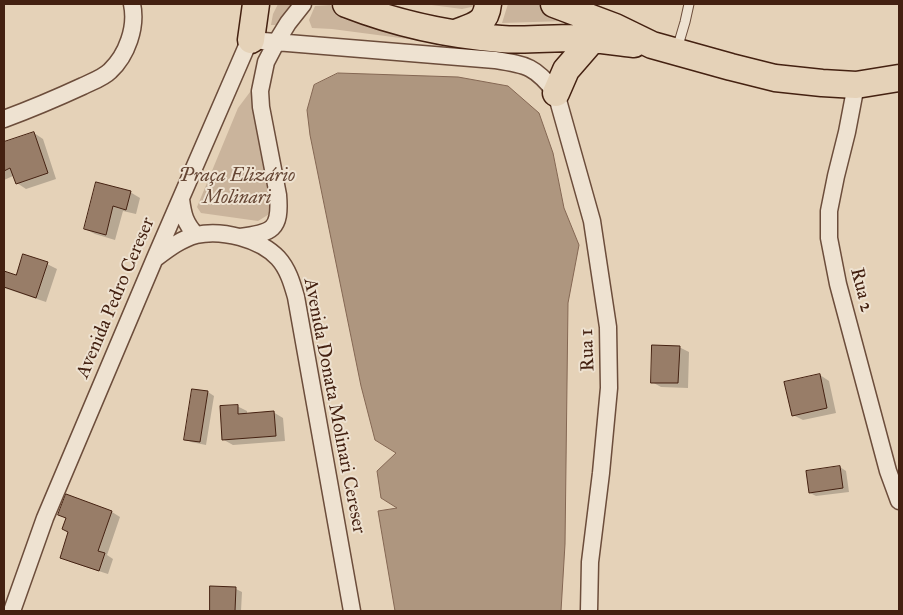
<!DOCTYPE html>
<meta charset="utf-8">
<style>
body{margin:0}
#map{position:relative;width:903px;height:615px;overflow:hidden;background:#e5d2b8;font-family:"IM FELL Great Primer",serif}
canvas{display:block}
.frame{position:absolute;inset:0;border:5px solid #442111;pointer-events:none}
</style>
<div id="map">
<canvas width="903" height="615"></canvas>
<div class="frame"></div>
</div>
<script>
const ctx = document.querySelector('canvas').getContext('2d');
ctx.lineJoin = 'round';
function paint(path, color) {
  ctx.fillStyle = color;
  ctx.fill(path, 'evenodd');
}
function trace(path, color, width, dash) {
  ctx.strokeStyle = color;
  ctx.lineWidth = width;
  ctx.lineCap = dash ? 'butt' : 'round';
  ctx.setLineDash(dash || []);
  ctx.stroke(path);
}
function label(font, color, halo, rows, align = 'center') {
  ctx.font = font + ' "IM FELL Great Primer",serif';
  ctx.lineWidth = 4;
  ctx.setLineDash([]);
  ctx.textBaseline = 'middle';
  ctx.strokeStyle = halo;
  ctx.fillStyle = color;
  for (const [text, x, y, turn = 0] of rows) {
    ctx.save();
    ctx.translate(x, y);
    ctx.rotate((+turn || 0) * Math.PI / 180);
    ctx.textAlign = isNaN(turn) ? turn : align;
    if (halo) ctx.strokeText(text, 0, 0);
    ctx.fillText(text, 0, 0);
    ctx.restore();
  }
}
const green = new Path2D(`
 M 278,4 L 291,4 L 277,25 L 271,25 L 273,14 Z
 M 424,4 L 475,4 L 476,6 L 462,9 Z
 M 508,4 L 536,4 L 596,20 L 502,23 Z
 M 330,5 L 343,19 L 461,39 L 461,46 L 332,29 L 312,28 L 309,20 L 315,6 Z
 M 253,88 L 261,126 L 271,213 L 258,221 L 201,213 L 197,207 L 238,108 Z`);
const water = new Path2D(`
 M 338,73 L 458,77 L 508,86 L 539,113 L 553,153 L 564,208 L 579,245 L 568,303 L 565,544 L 561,611 L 395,611 L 378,511 L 397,508 L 381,498 L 377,471 L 396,453 L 375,440 L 361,386 L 310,135 L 307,110 L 314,85 Z`);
const shadow = new Path2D(`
 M 34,133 L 43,139 L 56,179 L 26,189 L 17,183 L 13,176 L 4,180 L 4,143 Z
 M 97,184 L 130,192 L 140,198 L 136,214 L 123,211 L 115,240 L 95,234 L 85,229 Z
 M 47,264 L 57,269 L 46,302 L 4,288 L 4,273 L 16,277 Z
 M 679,347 L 689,352 L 688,388 L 661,387 L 652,382 Z
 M 820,375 L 829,381 L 836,413 L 803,420 L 793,415 Z
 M 208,392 L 214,396 L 206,445 L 191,442 L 185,439 Z
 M 237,406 L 247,411 L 247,414 L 273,412 L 283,418 L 285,441 L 233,445 L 224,440 Z
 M 840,467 L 846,471 L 849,492 L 816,496 L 810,493 Z
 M 67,496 L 112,512 L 120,517 L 107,555 L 113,559 L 108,574 L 70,562 L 62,557 L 70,532 L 67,519 L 60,515 Z
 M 212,588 L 236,589 L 242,592 L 241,611 L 211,611 Z`);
const building = new Path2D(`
 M 34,132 L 48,173 L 16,184 L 10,168 L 4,171 L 4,142 Z
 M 96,182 L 131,191 L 126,210 L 113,206 L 106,235 L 84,229 Z
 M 23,254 L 48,262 L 36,298 L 4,287 L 4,271 L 16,275 Z
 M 652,345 L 680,346 L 678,383 L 651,383 Z
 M 820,374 L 827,408 L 792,416 L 784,382 Z
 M 192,389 L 208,391 L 200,442 L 184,440 Z
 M 238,405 L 238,414 L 274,411 L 276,436 L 222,440 L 220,406 Z
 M 840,466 L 843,488 L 809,493 L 806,471 Z
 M 66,494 L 112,511 L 98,551 L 105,553 L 99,571 L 60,558 L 68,532 L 62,529 L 66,518 L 58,515 Z
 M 210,586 L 236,587 L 235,611 L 210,611 Z`);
const service = new Path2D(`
 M 677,49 L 685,22 L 689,4`);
const minor = new Path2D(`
 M 251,40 L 495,60 C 527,65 535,66 556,93 L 592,221 L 608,327 L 609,388 L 601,473 L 590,562 L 589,611
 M 856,85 L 847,132 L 836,176 L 829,211 L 829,238 L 838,284 L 888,471 L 899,501
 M 4,119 C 31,109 57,98 83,86 C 91,82 103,78 110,71 C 127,55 137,27 132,4
 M 181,199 C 183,215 185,223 196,235
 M 240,237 C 272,233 281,230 278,195 L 261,107 L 260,91 L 266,62 L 277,41 L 288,23 L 303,4
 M 156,258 C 168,249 181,239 196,235 C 222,229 260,239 278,258 C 288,269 292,283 296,297 L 352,611
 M 12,611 L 45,518 L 155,258 L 253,32`);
const primary = new Path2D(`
 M 346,4 C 395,23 449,35 501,39 C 525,41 549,38 574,38 C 594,38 614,42 634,44
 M 554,4 L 615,27 L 652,45 L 731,67 L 775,78 L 822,83 L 856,85 L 899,78
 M 455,33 C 473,26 486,25 488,4
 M 251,40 L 256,4
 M 556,93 L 566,70 L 592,40`);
const parkNames = [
 ["Praça Elizário",237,176],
 ["Molinari",237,198]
];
const streetNames = [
 ["Rua 2",861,290,76],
 ["Avenida Pedro Cereser",116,298,-67],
 ["Rua 1",588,350,-92],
 ["Avenida Donata Molinari Cereser",334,406,79]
];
paint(green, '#cab49c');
paint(water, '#ae967f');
trace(water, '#846753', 1);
paint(shadow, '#0003');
paint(building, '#987d68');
trace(building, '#442111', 1);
trace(service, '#6c4d3b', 11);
trace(minor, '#6c4d3b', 19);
trace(primary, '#442111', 29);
trace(service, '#eee2d1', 9);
trace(minor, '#eee2d1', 16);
trace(primary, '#e5d2b8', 26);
label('italic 19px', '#664634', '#eee2d1', parkNames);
label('19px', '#442111', '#eee2d1', streetNames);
</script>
